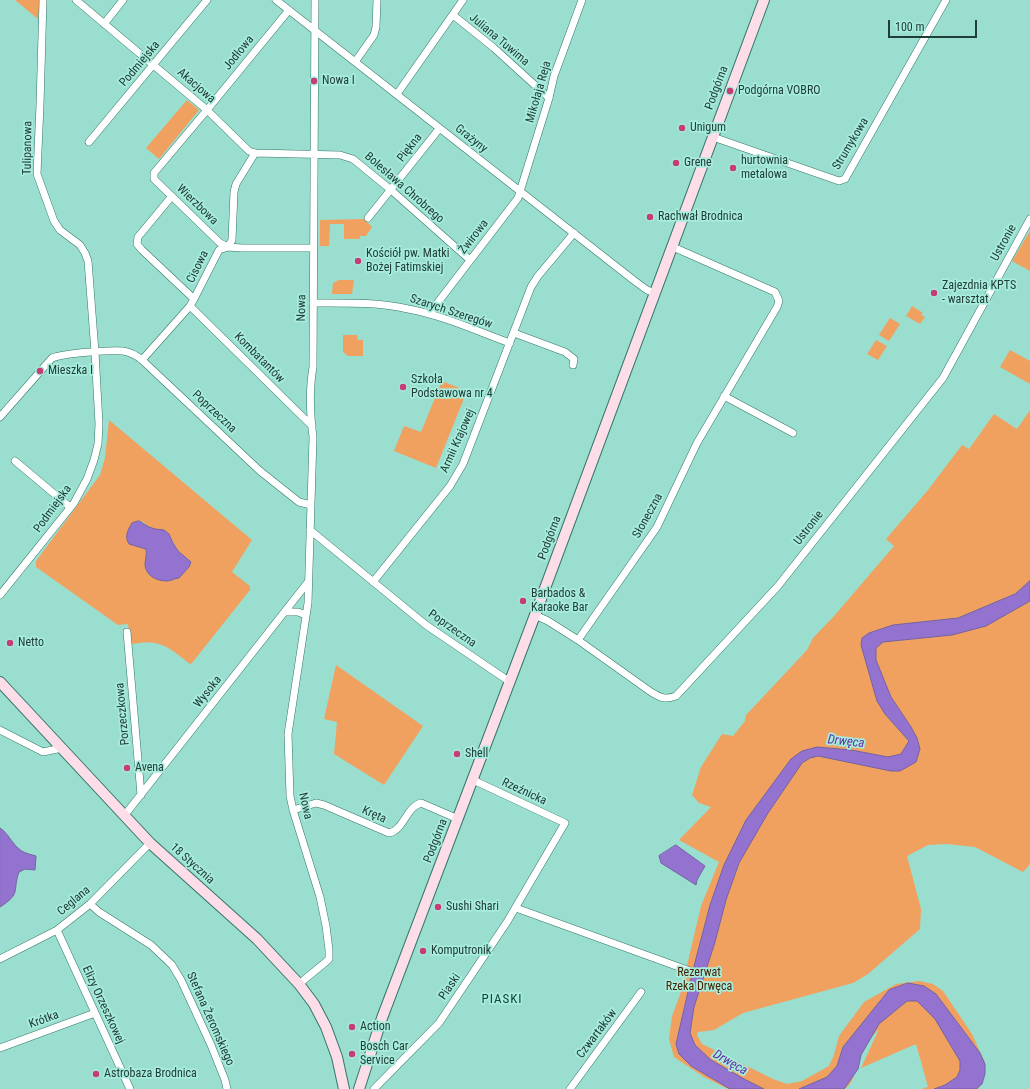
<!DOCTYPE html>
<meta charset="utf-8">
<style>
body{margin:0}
#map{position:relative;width:1030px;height:1089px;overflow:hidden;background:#9adecf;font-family:"Roboto Condensed",sans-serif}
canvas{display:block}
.scale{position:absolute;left:888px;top:20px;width:89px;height:18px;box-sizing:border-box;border:2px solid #213d37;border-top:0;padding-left:5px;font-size:12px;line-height:14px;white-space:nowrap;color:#213d37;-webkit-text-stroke:3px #a7ecdc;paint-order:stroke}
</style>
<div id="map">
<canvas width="1030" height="1089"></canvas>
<div class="scale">100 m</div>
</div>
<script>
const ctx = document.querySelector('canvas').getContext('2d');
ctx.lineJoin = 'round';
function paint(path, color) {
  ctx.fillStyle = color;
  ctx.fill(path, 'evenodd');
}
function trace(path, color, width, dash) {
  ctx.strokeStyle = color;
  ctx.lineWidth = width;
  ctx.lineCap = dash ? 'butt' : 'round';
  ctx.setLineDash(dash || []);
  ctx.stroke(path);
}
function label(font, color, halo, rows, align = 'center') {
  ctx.font = font + ' "Roboto Condensed",sans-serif';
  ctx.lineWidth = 3.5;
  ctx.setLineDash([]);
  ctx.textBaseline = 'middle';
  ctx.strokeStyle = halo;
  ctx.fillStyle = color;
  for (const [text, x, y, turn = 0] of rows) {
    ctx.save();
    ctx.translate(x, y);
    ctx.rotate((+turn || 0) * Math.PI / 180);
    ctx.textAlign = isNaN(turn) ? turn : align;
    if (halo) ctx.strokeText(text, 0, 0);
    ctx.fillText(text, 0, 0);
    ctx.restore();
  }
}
const green = new Path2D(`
 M 15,0 L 40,0 L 38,19 Z
 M 187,100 L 199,110 L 159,159 L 146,148 Z
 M 364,219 L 372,227 L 366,236 L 360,236 L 360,239 L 344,239 L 344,224 L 330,224 L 329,246 L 320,246 L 320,220 Z
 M 1030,231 L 1030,271 L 1012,261 Z
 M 339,280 L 354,280 L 352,294 L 332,294 L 333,283 Z
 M 912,306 L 923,313 L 921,315 L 925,317 L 920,324 L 906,316 Z
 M 890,318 L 900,324 L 889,341 L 879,335 Z
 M 343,335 L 357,335 L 358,340 L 363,340 L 363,356 L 348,356 L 343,352 Z
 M 876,340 L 887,346 L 878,360 L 867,354 Z
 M 1010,350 L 1030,361 L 1030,384 L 1000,367 Z
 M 442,381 L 467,391 L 436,468 L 394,451 L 404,426 L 421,432 Z
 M 1030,410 L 1030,864 L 1023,872 L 975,847 L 947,844 L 928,845 L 907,856 L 921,909 L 920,929 L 868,974 L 853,983 L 743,1013 L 714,1030 L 698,1032 L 697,1035 L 702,1044 L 773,1079 L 787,1084 L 802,1081 L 829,1066 L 834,1055 L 839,1036 L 864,1002 L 896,984 L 919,981 L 933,984 L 943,991 L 972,1034 L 985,1063 L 982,1082 L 978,1089 L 921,1089 L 928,1087 L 916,1044 L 861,1068 L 879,1029 C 873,1035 862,1047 859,1054 C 855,1065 856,1083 844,1089 L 728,1089 L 704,1077 L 674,1057 L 669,1039 L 672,1016 L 680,995 L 701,906 L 719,862 L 679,840 L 711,807 L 699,803 L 692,795 L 701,767 L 722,734 L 733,736 L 745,721 L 746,715 L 807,650 L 813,638 L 835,615 L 894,546 L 886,539 L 928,490 L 962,445 L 969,449 L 994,414 L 1017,429 Z
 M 109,420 L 252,540 L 232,572 L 250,586 L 250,590 L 192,663 L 190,664 C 167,646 161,639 131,644 L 128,624 L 118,625 L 36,567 L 36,561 L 100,475 L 105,458 ZM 142,521 L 149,527 L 155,529 L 164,530 L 169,534 L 178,551 L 191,562 L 189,567 L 179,578 L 174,578 L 145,563 L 147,555 L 146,549 L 140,547 Z
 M 336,665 L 423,726 L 384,785 L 334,754 L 337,722 L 324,719 Z`);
const water = new Path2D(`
 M 139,521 L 149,527 L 155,529 L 164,530 L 169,534 L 173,543 L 178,551 L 191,562 L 189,567 L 179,578 C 175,578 171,581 167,581 C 157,581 146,576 145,565 C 145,560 147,555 146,549 L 129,544 C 124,536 128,530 132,523 Z
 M 1030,581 L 1030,601 L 986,626 L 952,635 L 883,642 L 876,648 L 876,660 L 891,697 L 911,727 L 917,738 L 920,749 L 916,762 L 900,771 L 891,771 L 818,756 L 810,758 L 802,763 L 768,813 L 739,863 L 726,900 L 715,942 L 694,1007 L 690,1033 L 695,1045 L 711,1060 L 744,1079 L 764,1089 L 730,1089 L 691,1066 L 679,1054 L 676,1044 L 693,970 L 710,905 L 724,865 L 746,820 L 791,759 L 802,751 L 817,747 L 851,750 L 888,757 L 901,754 L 909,741 L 885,714 L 877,701 L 861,645 L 862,638 L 869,633 L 893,625 L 958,618 L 1015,594 Z
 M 0,828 C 8,833 11,842 18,848 C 23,853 29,854 36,856 L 35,870 L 25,869 L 19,872 C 12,891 22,893 0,907 Z
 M 676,845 L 705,866 L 697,880 L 696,885 L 661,863 L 659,856 Z
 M 908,983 L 924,986 L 936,994 L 980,1053 L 985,1064 L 985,1074 L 982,1084 L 976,1089 L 934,1089 L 945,1085 L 957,1077 L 960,1070 L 960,1061 L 935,1019 L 917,1001 L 907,1001 L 879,1024 L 861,1055 L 858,1069 L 844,1089 L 799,1089 L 827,1077 L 837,1066 L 843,1047 L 889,990 Z`);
const street = new Path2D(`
 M 76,0 L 207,110 L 249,151 L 255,153 L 340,155 L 353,159 L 391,190 L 470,260
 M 276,0 L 636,282 L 647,290 L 655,293
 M 289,10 L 207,110 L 154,173 L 154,179 L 220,243 L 228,247 L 242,248 L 313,248
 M 453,15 L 494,48 L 549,98
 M 104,24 L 123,0
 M 355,62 L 374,35 L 376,27 L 377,0
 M 397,94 L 463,0
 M 713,137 L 839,181 L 845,179 L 946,0
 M 89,142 L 207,0
 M 172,196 L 138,237 L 137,244 L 142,250 L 194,299
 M 368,218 L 439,129
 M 313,303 C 345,303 377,302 408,309 C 442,315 477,331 510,343
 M 190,306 L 312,426
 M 429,314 L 518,198 L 549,98 L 554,76 L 582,0
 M 514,333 L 565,352 L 574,359 L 573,365
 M 142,360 L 190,306 L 194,299 L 219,250 L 228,247 L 232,240 L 234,192 L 236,184 L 255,153
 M 724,396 L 793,433
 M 0,417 L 52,358 C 64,353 110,350 123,351 C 130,352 136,355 142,360 L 260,471 L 299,502 L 311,505
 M 15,461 L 70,507
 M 310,530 L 426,625 L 510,682
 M 373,582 L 450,486 L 463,464 L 531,287 L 538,276 L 574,233
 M 0,595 L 74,503 L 87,479 L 94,460 L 98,444 L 99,424 L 95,352 L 88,261 L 85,253 L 80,245 L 60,230 L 54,221 L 37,174 L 40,105 L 43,0
 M 285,612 L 298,612 L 306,615
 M 535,615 L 548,621 L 578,640 L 651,692 C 661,698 665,700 676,696 L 778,586 L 943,378 L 1030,219
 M 127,632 L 141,795
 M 578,640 L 657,527 L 697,443 L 777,307 L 779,301 L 775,292 L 673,247
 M 0,730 L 43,752 L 62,748
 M 293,810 L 316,803 L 324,805 L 389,833 C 404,830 406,807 421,803 L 458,819
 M 124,816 L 308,582
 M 90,904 L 99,912 L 151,945 L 172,965 L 181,980 L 211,1045 L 225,1080 L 227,1089
 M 516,908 L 690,971
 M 57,930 L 130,1089
 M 0,959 L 57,930 L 90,904 L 150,843
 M 299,984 L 327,961 L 329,959 L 329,950 L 326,926 L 320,897 L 293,810 L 290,796 L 288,734 L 308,603 L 313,437 C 310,414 309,390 313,367 L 315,0
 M 0,1048 L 95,1013
 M 374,1089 L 439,1023 L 507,922 L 565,823 L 473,780
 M 570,1089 L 641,992`);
const secondary = new Path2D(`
 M 0,682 L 150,843 L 257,939 L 299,984 L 314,1004 L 326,1027 L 337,1057 L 344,1089
 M 359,1089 L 382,1018 L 535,615 L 764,0`);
const markers = [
 [314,81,4,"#c53c76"],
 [730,91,4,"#c53c76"],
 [682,128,4,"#c53c76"],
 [676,163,4,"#c53c76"],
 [733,168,4,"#c53c76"],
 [650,217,4,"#c53c76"],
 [358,261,4,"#c53c76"],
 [934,293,4,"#c53c76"],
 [40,371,4,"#c53c76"],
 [403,387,4,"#c53c76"],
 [523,601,4,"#c53c76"],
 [10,643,4,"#c53c76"],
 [457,754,4,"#c53c76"],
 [127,768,4,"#c53c76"],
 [438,907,4,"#c53c76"],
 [423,951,4,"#c53c76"],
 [352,1027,4,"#c53c76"],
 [352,1054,4,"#c53c76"],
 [96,1074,4,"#c53c76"]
];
const streetNames = [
 ["Juliana Tuwima",499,40,40],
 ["Jodłowa",239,53,-51],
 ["Podmiejska",140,64,-50],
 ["Akacjowa",196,86,41],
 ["Podgórna",717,88,-70],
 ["Mikołaja Reja",539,92,-74],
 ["Grażyny",471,139,38],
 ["Strumykowa",851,144,-59],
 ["Tulipanowa",28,148,-89],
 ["Piękna",410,148,-52],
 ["Bolesława Chrobrego",404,188,41],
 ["Wierzbowa",197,205,44],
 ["Żwirowa",474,237,-52],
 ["Ustronie",1004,243,-61],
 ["Cisowa",198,267,-64],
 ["Nowa",302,308,-89],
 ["Szarych Szeregów",451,312,18],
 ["Kombatantów",259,358,45],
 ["Poprzeczna",214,412,43],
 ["Armii Krajowej",458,441,-66],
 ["Podmiejska",53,509,-54],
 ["Słoneczna",648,516,-61],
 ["Ustronie",809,528,-52],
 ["Podgórna",550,538,-70],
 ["Poprzeczna",452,629,35],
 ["Wysoka",208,692,-52],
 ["Porzeczkowa",123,714,-95],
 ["Rzeźnicka",524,792,25],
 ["Nowa",305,806,77],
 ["Kręta",374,815,24],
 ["Podgórna",436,841,-69],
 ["18 Stycznia",192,864,42],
 ["Ceglana",74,901,-40],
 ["Piaski",450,987,-56],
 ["Elizy Orzeszkowej",103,1005,65],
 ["Stefana Żeromskiego",210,1019,66],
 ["Krótka",44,1020,-20],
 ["Czwartaków",597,1034,-53]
];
const poiNames = [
 ["Nowa I",322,81],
 ["Podgórna VOBRO",738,91],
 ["Unigum",690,128],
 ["hurtownia",741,161],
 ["metalowa",741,175],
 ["Grene",684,163],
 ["Rachwał Brodnica",658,217],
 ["Kościół pw. Matki",366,254],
 ["Bożej Fatimskiej",366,268],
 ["Zajezdnia KPTS",942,286],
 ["- warsztat",942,300],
 ["Mieszka I",48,371],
 ["Szkoła",411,380],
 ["Podstawowa nr 4",411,394],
 ["Barbados &",531,594],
 ["Karaoke Bar",531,608],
 ["Netto",18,643],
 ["Shell",465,754],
 ["Avena",135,768],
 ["Sushi Shari",446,907],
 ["Komputronik",431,951],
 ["Action",360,1027],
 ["Bosch Car",360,1047],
 ["Service",360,1061],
 ["Astrobaza Brodnica",104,1074]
];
const parkNames = [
 ["Rezerwat",699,973],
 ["Rzeka Drwęca",699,987]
];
const waterNames = [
 ["Drwęca",846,742,6],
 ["Drwęca",730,1063,30]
];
const neighbourhoodNames = [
 ["PIASKI",502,1000]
];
paint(green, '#f0a160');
paint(water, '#9473d0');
trace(water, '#7263a2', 1);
trace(street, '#337669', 8);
trace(secondary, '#337669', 12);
trace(street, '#fff', 7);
trace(secondary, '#fddde8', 10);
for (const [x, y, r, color] of markers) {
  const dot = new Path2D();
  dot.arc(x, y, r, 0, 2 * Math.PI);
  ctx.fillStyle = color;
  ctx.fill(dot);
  trace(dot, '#a7ecdc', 1.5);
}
label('12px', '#213d37', '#a7ecdc', streetNames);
label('12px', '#213d37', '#a7ecdc', poiNames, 'left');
label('12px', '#482504', '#a7ecdc', parkNames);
label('italic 13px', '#6132a1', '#a7ecdc', waterNames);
ctx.letterSpacing = '1px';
label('13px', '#0f453b', '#a7ecdc', neighbourhoodNames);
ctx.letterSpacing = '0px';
</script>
